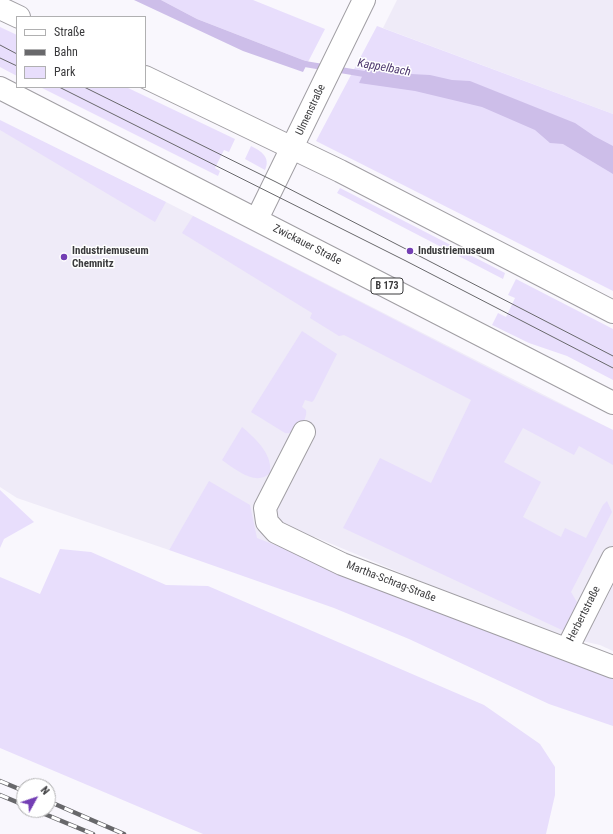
<!DOCTYPE html>
<meta charset="utf-8">
<style>
body{margin:0}
#map{position:relative;width:613px;height:834px;overflow:hidden;background:#f9f7fd;font-family:"Roboto Condensed",sans-serif}
canvas{display:block}
.legend{position:absolute;left:16px;top:16px;width:130px;height:72px;box-sizing:border-box;background:#fff;border:1px solid #b0b0b1;margin:0;padding:5px 7px;list-style:none;font-size:12px;color:#3a3a3c}
.legend li{display:flex;align-items:center;gap:8px;height:20px}
.legend b{width:20px;border:1px solid #b0b0b1}
.north{position:absolute;left:16px;top:778px;width:40px;height:40px;box-sizing:border-box;background:#fff;border:1px solid #b0b0b1;border-radius:50%;rotate:50deg;font-size:11px;font-weight:700;line-height:16px;text-align:center;color:#3a3a3c}
.north::after{content:'';display:block;margin:auto;width:14px;height:18px;background:#733eb4;clip-path:polygon(50% 0,100% 100%,50% 72%,0 100%)}
</style>
<div id="map">
<canvas width="613" height="834"></canvas>
<ul class="legend">
<li><b style="height:5px;background:#fff"></b>Straße</li>
<li><b style="height:5px;background:#68686b"></b>Bahn</li>
<li><b style="height:11px;background:#e8defc"></b>Park</li>
</ul>
<div class="north">N</div>
</div>
<script>
const ctx = document.querySelector('canvas').getContext('2d');
ctx.lineJoin = 'round';
function paint(path, color) {
  ctx.fillStyle = color;
  ctx.fill(path, 'evenodd');
}
function trace(path, color, width, dash) {
  ctx.strokeStyle = color;
  ctx.lineWidth = width;
  ctx.lineCap = dash ? 'butt' : 'round';
  ctx.setLineDash(dash || []);
  ctx.stroke(path);
}
function label(font, color, halo, rows, align = 'center') {
  ctx.font = font + ' "Roboto Condensed",sans-serif';
  ctx.lineWidth = 3;
  ctx.setLineDash([]);
  ctx.textBaseline = 'middle';
  ctx.strokeStyle = halo;
  ctx.fillStyle = color;
  for (const [text, x, y, turn = 0] of rows) {
    ctx.save();
    ctx.translate(x, y);
    ctx.rotate((+turn || 0) * Math.PI / 180);
    ctx.textAlign = isNaN(turn) ? turn : align;
    if (halo) ctx.strokeText(text, 0, 0);
    ctx.fillText(text, 0, 0);
    ctx.restore();
  }
}
const built = new Path2D(`
 M 397,0 L 613,0 L 613,114 L 383,28 Z
 M 0,121 L 166,202 L 613,430 L 613,651 L 600,645 L 542,632 L 315,537 L 288,551 L 182,529 L 169,550 L 17,498 L 0,487 Z`);
const green = new Path2D(`
 M 161,0 L 253,0 L 325,29 L 308,62 L 197,19 Z
 M 377,26 L 613,114 L 613,291 L 316,141 Z
 M 0,27 L 17,35 L 17,76 L 0,67 Z
 M 40,87 L 126,87 L 235,139 L 229,152 L 224,150 L 215,168 L 220,171 L 218,176 Z
 M 0,120 L 166,202 L 155,222 L 0,130 Z
 M 251,146 C 261,151 271,157 265,170 L 245,159 Z
 M 340,188 L 505,273 L 503,279 L 337,193 Z
 M 193,216 L 531,390 L 613,430 L 613,465 L 579,446 L 574,455 L 523,428 L 504,462 L 541,482 L 523,517 L 561,537 L 565,528 L 586,538 L 603,505 L 607,501 L 612,512 L 571,592 L 578,604 L 564,631 L 343,528 L 380,458 L 431,483 L 471,400 L 344,335 L 339,336 L 310,318 L 312,313 L 182,233 Z
 M 516,279 L 613,329 L 613,380 L 567,356 L 529,343 L 492,325 L 498,313 L 506,317 L 515,298 L 508,295 Z
 M 302,331 L 337,354 L 314,400 L 312,402 L 305,400 L 302,407 L 306,410 C 308,420 296,435 285,433 L 251,412 Z
 M 242,427 C 255,438 273,454 270,473 C 256,487 235,469 222,460 Z
 M 209,481 L 250,505 L 257,538 L 613,677 L 613,726 L 549,704 L 409,639 L 334,608 L 169,550 Z
 M 0,490 L 34,522 L 4,539 L 0,548 Z
 M 60,549 L 91,552 L 166,585 L 208,586 L 484,705 L 540,744 L 555,767 L 555,795 L 546,834 L 203,834 L 0,748 L 0,577 L 40,594 Z`);
const water = new Path2D(`
 M 134,0 L 161,0 L 197,19 L 308,62 L 303,72 L 243,51 Z
 M 368,64 L 379,69 L 411,74 L 430,75 L 452,80 L 470,81 L 575,123 L 594,136 L 613,146 L 613,174 L 563,144 L 550,143 L 535,130 L 482,107 L 415,91 L 359,83 Z`);
const stream = new Path2D(`
 M 299,63 L 370,75`);
const minor = new Path2D(`
 M 257,219 L 364,0
 M 304,432 L 265,508 L 267,522 L 276,532 L 342,564 L 613,667
 M 567,649 L 613,558`);
const major = new Path2D(`
 M 0,8 L 19,17
 M 145,77 L 340,171 L 613,312
 M 0,88 L 613,403`);
const tram = new Path2D(`
 M 0,45 L 17,54
 M 0,58 L 17,66
 M 59,87 L 406,261 L 613,368
 M 84,87 L 276,182 L 613,356`);
const rail = new Path2D(`
 M 0,781 L 24,791
 M 0,795 L 24,805
 M 48,801 L 124,834
 M 35,810 L 93,834`);
const markers = [
 [410,251,4,"#733eb4"],
 [64,257,4,"#733eb4"]
];
const shields = [
 [387,286,32]
];
const shieldNames = [
 ["B 173",387,286]
];
const streetNames = [
 ["Ulmenstraße",311,110,-65],
 ["Zwickauer Straße",307,245,27],
 ["Martha-Schrag-Straße",391,582,21],
 ["Herbertstraße",584,614,-63]
];
const poiNames = [
 ["Industriemuseum",72,251],
 ["Chemnitz",72,264],
 ["Industriemuseum",418,251]
];
const waterNames = [
 ["Kappelbach",384,68,10]
];
paint(built, '#efebf8');
paint(green, '#e8defc');
paint(water, '#cdbee9');
trace(stream, '#cdbee9', 6);
trace(minor, '#a09ea3', 24);
trace(major, '#a09ea3', 24);
trace(minor, '#fff', 22);
trace(major, '#fff', 22);
trace(tram, '#68686b', 1);
trace(rail, '#68686b', 4.5);
trace(rail, '#fff', 3, [9]);
for (const [x, y, r, color] of markers) {
  const dot = new Path2D();
  dot.arc(x, y, r, 0, 2 * Math.PI);
  ctx.fillStyle = color;
  ctx.fill(dot);
  trace(dot, '#fff', 1.5);
}
for (const [x, y, w] of shields) {
  const box = new Path2D();
  box.roundRect(x - w / 2, y - 8, w, 16, 3);
  ctx.fillStyle = '#fff';
  ctx.fill(box);
  trace(box, '#3a3a3c', 1);
}
label('bold 10px', '#3a3a3c', null, shieldNames);
label('11px', '#3a3a3c', '#fff', streetNames);
label('bold 11px', '#3a3a3c', '#fff', poiNames, 'left');
label('italic 12px', '#4e386f', '#fff', waterNames);
</script>
